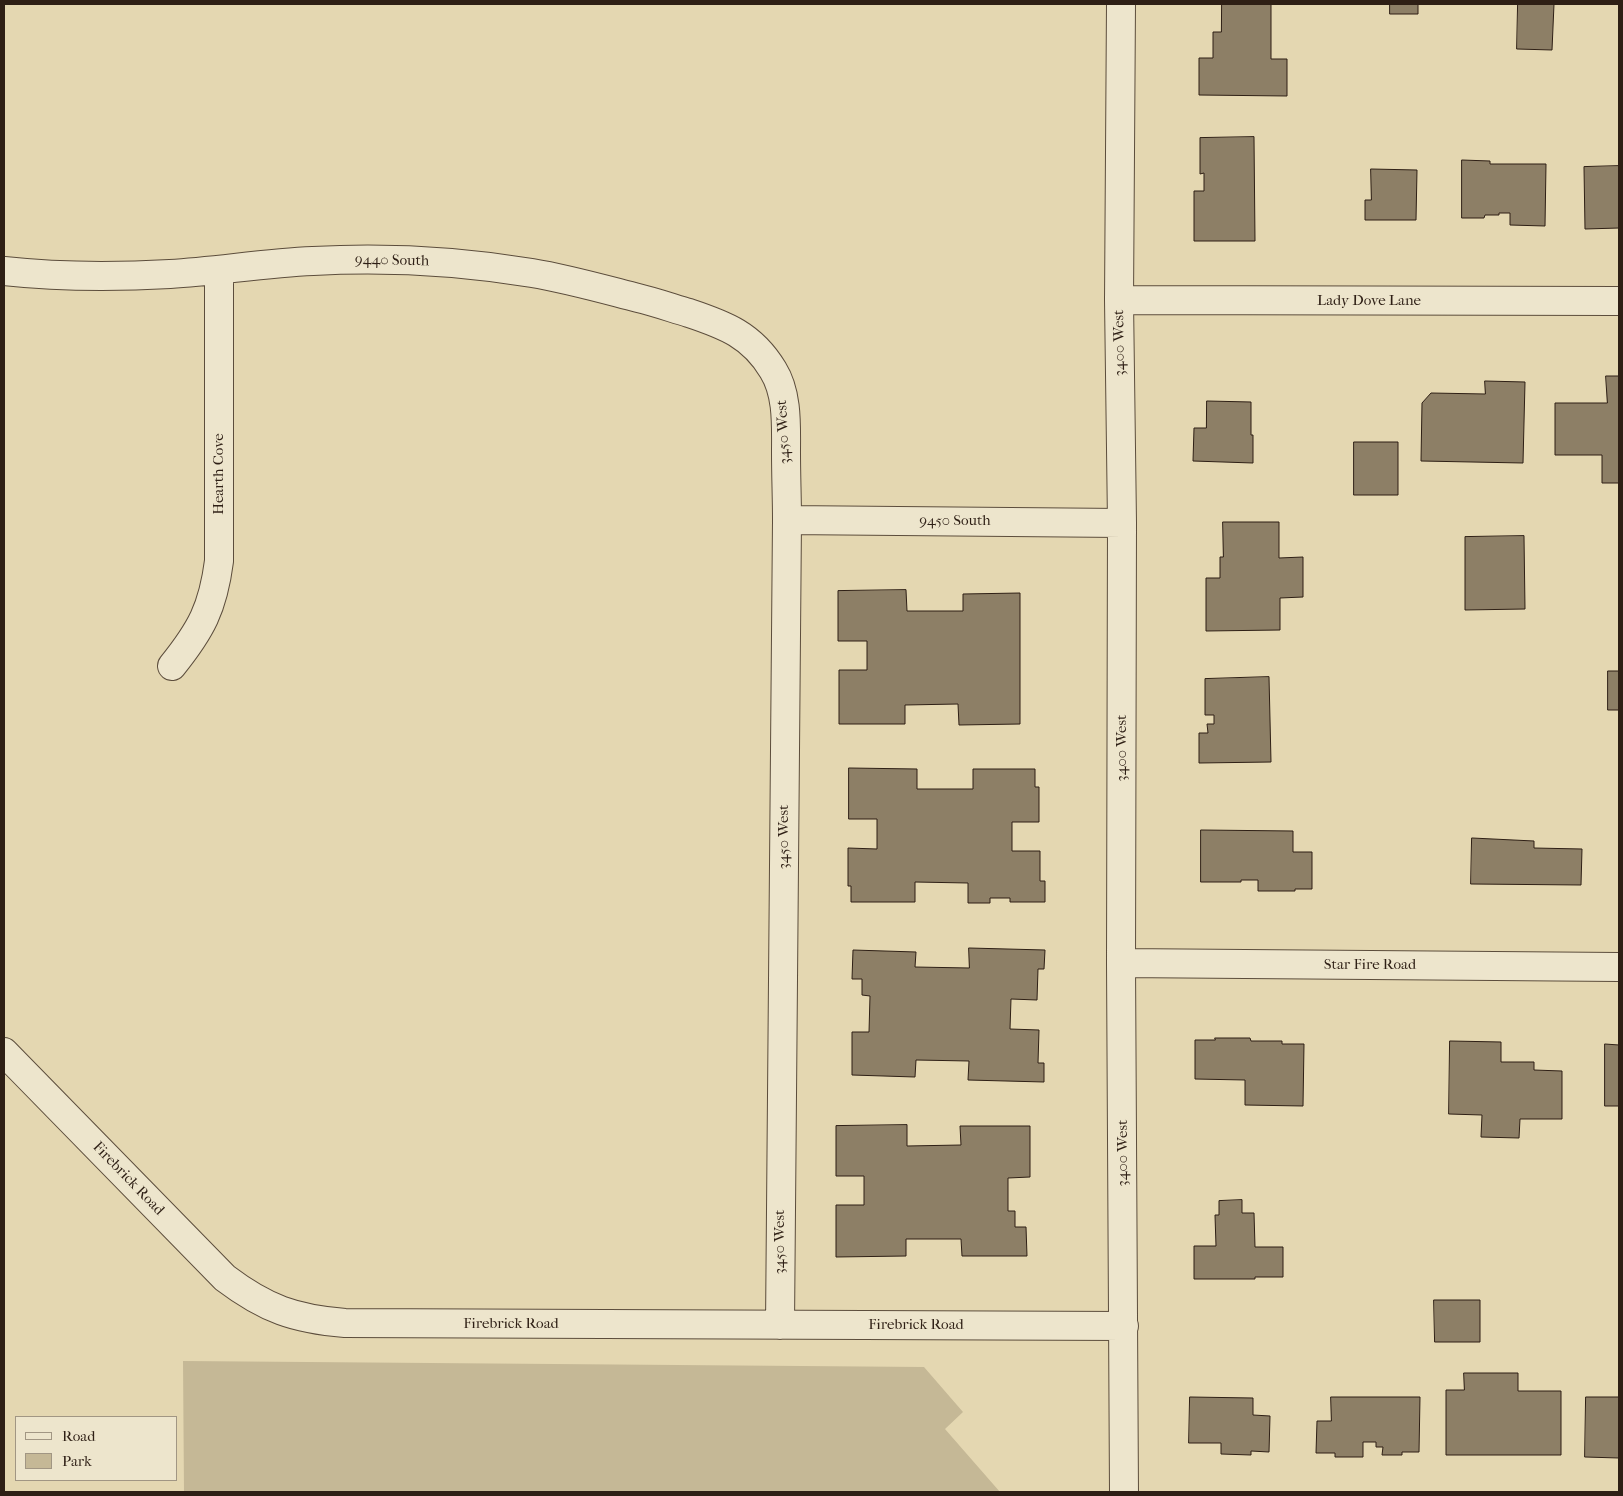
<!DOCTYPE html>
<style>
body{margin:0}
#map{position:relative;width:1623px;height:1496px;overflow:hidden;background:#e4d7b1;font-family:"IM FELL French Canon",serif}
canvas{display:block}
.frame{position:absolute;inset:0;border:5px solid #2e1f15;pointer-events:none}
.legend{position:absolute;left:15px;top:1416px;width:162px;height:65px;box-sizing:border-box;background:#ede5cc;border:1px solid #a19683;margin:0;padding:6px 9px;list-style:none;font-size:15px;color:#2e1f15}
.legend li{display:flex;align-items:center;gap:10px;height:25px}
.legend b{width:25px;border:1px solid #a19683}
</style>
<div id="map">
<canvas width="1623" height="1496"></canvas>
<div class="frame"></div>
<ul class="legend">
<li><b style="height:6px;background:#ede5cc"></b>Road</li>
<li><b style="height:14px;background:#c5b896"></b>Park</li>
</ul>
</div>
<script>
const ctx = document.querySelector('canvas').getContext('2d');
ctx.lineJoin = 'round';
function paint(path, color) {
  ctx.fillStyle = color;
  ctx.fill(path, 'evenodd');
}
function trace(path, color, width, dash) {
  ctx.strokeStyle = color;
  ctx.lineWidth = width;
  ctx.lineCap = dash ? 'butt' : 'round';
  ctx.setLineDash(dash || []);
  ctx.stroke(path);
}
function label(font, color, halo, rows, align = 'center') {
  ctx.font = font + ' "IM FELL French Canon",serif';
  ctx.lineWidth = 4;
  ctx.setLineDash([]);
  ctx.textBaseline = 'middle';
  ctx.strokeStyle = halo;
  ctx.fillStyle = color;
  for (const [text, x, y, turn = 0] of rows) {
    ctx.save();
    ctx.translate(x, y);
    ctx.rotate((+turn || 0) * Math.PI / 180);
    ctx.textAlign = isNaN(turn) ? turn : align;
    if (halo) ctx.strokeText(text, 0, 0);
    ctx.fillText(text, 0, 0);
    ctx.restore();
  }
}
const green = new Path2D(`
 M 183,1361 L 924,1367 L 963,1412 L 945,1429 L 1000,1492 L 184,1492 Z`);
const building = new Path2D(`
 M 1222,4 L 1271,4 L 1271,59 L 1287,59 L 1287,96 L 1199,95 L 1199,58 L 1213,58 L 1213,32 L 1221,32 Z
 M 1390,4 L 1418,4 L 1418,14 L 1390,14 Z
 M 1518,4 L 1554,4 L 1552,50 L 1517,49 Z
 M 1254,137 L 1255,241 L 1194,241 L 1194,191 L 1204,191 L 1204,173 L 1200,174 L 1200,138 Z
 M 1462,160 L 1490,161 L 1490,164 L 1546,164 L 1545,226 L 1510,225 L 1510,213 L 1499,213 L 1499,215 L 1485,215 L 1484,218 L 1462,218 Z
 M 1619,166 L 1619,228 L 1585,229 L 1584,167 Z
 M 1371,169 L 1417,170 L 1416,220 L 1365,220 L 1365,200 L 1371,200 Z
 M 1606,376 L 1619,376 L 1619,483 L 1602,483 L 1602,455 L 1555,455 L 1555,403 L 1607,403 Z
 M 1485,381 L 1525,382 L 1523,463 L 1421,461 L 1422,403 L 1431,393 L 1485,394 Z
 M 1207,401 L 1251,402 L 1251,435 L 1253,435 L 1253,463 L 1193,461 L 1194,428 L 1206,428 Z
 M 1354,442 L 1398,442 L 1398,495 L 1354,495 Z
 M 1223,522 L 1279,522 L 1279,558 L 1303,557 L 1303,597 L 1280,598 L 1280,630 L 1206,631 L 1206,578 L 1220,578 L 1220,557 L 1223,557 Z
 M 1524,536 L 1525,609 L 1465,610 L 1465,537 Z
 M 906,590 L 907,611 L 963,611 L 963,594 L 1020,593 L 1020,724 L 959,725 L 958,704 L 905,705 L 905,724 L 839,724 L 839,670 L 867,670 L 867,641 L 838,641 L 838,591 Z
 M 1608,671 L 1619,671 L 1619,710 L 1608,710 Z
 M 1269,677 L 1271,762 L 1199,763 L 1199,733 L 1208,733 L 1207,724 L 1214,724 L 1214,715 L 1205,715 L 1205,679 Z
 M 849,768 L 917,769 L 917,789 L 973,789 L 973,769 L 1035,769 L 1035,787 L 1039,787 L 1039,822 L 1012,822 L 1012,851 L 1040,851 L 1040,881 L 1045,881 L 1045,902 L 1010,902 L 1010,898 L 990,898 L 990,903 L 968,903 L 968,883 L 915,882 L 915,902 L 851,902 L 851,886 L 848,886 L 848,848 L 877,849 L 877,819 L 849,819 Z
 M 1201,830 L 1293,831 L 1293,852 L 1312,852 L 1312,889 L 1295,889 L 1295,891 L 1258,891 L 1258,880 L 1241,880 L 1241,882 L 1201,882 Z
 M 1472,838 L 1534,841 L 1534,848 L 1582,849 L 1581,885 L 1471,884 Z
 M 969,948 L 1045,950 L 1044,969 L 1038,969 L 1037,1000 L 1011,999 L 1010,1029 L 1039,1030 L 1038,1063 L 1044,1063 L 1044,1082 L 968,1080 L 969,1061 L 916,1060 L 915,1077 L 852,1075 L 852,1032 L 869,1032 L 870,996 L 862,995 L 862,979 L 852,979 L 853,950 L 916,952 L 915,967 L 969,968 Z
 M 1215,1038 L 1250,1038 L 1251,1041 L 1282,1041 L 1282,1044 L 1304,1044 L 1303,1106 L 1245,1105 L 1245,1080 L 1195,1079 L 1195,1040 L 1215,1040 Z
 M 1450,1041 L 1501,1042 L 1501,1062 L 1534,1062 L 1534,1070 L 1562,1071 L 1562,1119 L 1520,1119 L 1519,1138 L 1481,1137 L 1482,1115 L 1449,1114 Z
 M 1605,1044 L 1619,1045 L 1619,1106 L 1605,1106 Z
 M 907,1125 L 907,1146 L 961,1145 L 960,1126 L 1030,1126 L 1030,1177 L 1008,1178 L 1008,1211 L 1015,1211 L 1015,1227 L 1026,1227 L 1027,1256 L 962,1256 L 961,1239 L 906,1239 L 906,1256 L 836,1257 L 836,1205 L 864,1205 L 864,1176 L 836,1176 L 836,1126 Z
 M 1242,1200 L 1242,1213 L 1254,1213 L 1255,1247 L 1283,1247 L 1283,1277 L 1255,1277 L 1255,1279 L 1194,1279 L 1194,1246 L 1216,1246 L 1215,1215 L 1219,1215 L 1219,1201 Z
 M 1434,1300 L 1480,1300 L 1480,1342 L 1435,1342 Z
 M 1464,1373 L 1518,1373 L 1518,1391 L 1561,1391 L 1561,1455 L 1446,1455 L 1446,1390 L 1464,1390 Z
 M 1190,1397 L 1253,1398 L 1253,1415 L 1270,1416 L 1269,1452 L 1251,1451 L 1251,1455 L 1221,1454 L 1221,1443 L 1189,1443 Z
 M 1331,1397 L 1420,1397 L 1419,1452 L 1402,1452 L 1402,1455 L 1382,1455 L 1383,1447 L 1376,1447 L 1376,1442 L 1363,1442 L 1363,1457 L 1335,1457 L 1335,1453 L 1316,1453 L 1317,1421 L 1331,1421 Z
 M 1586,1397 L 1619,1397 L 1619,1458 L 1585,1457 Z`);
const street = new Path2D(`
 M 1121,4 L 1119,300 L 1122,523 L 1121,963 L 1124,1492
 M 4,271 C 59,277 115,277 170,274 C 218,271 265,263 313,261 C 386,257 459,261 532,273 C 568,279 603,289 638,298 C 655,302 672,308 689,313 C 725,325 752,335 773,370 C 788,394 786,426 786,453 C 786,476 787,498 787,520 L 780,1325
 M 1119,300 L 1619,301
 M 787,520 L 1122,523
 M 172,666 C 201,630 213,608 219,561 L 219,270
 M 1121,963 L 1619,967
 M 4,1052 L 225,1278 C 266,1309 295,1319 345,1323 L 1124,1326`);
const streetNames = [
 ["9440 South",392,261,1],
 ["Lady Dove Lane",1369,301],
 ["3400 West",1120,343,-91],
 ["3450 West",784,432,-93],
 ["Hearth Cove",219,474,-90],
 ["9450 South",955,521],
 ["3400 West",1122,748,-90],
 ["3450 West",784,837,-90],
 ["Star Fire Road",1370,965],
 ["3400 West",1123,1153,-90],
 ["Firebrick Road",128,1179,46],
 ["3450 West",780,1242,-90],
 ["Firebrick Road",511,1324],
 ["Firebrick Road",916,1325]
];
paint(green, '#c5b896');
paint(building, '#8d7f66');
trace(building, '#2e1f15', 1);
trace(street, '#5c4d3c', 30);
trace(street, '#ede5cc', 28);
label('15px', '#2e1f15', '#ede5cc', streetNames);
</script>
